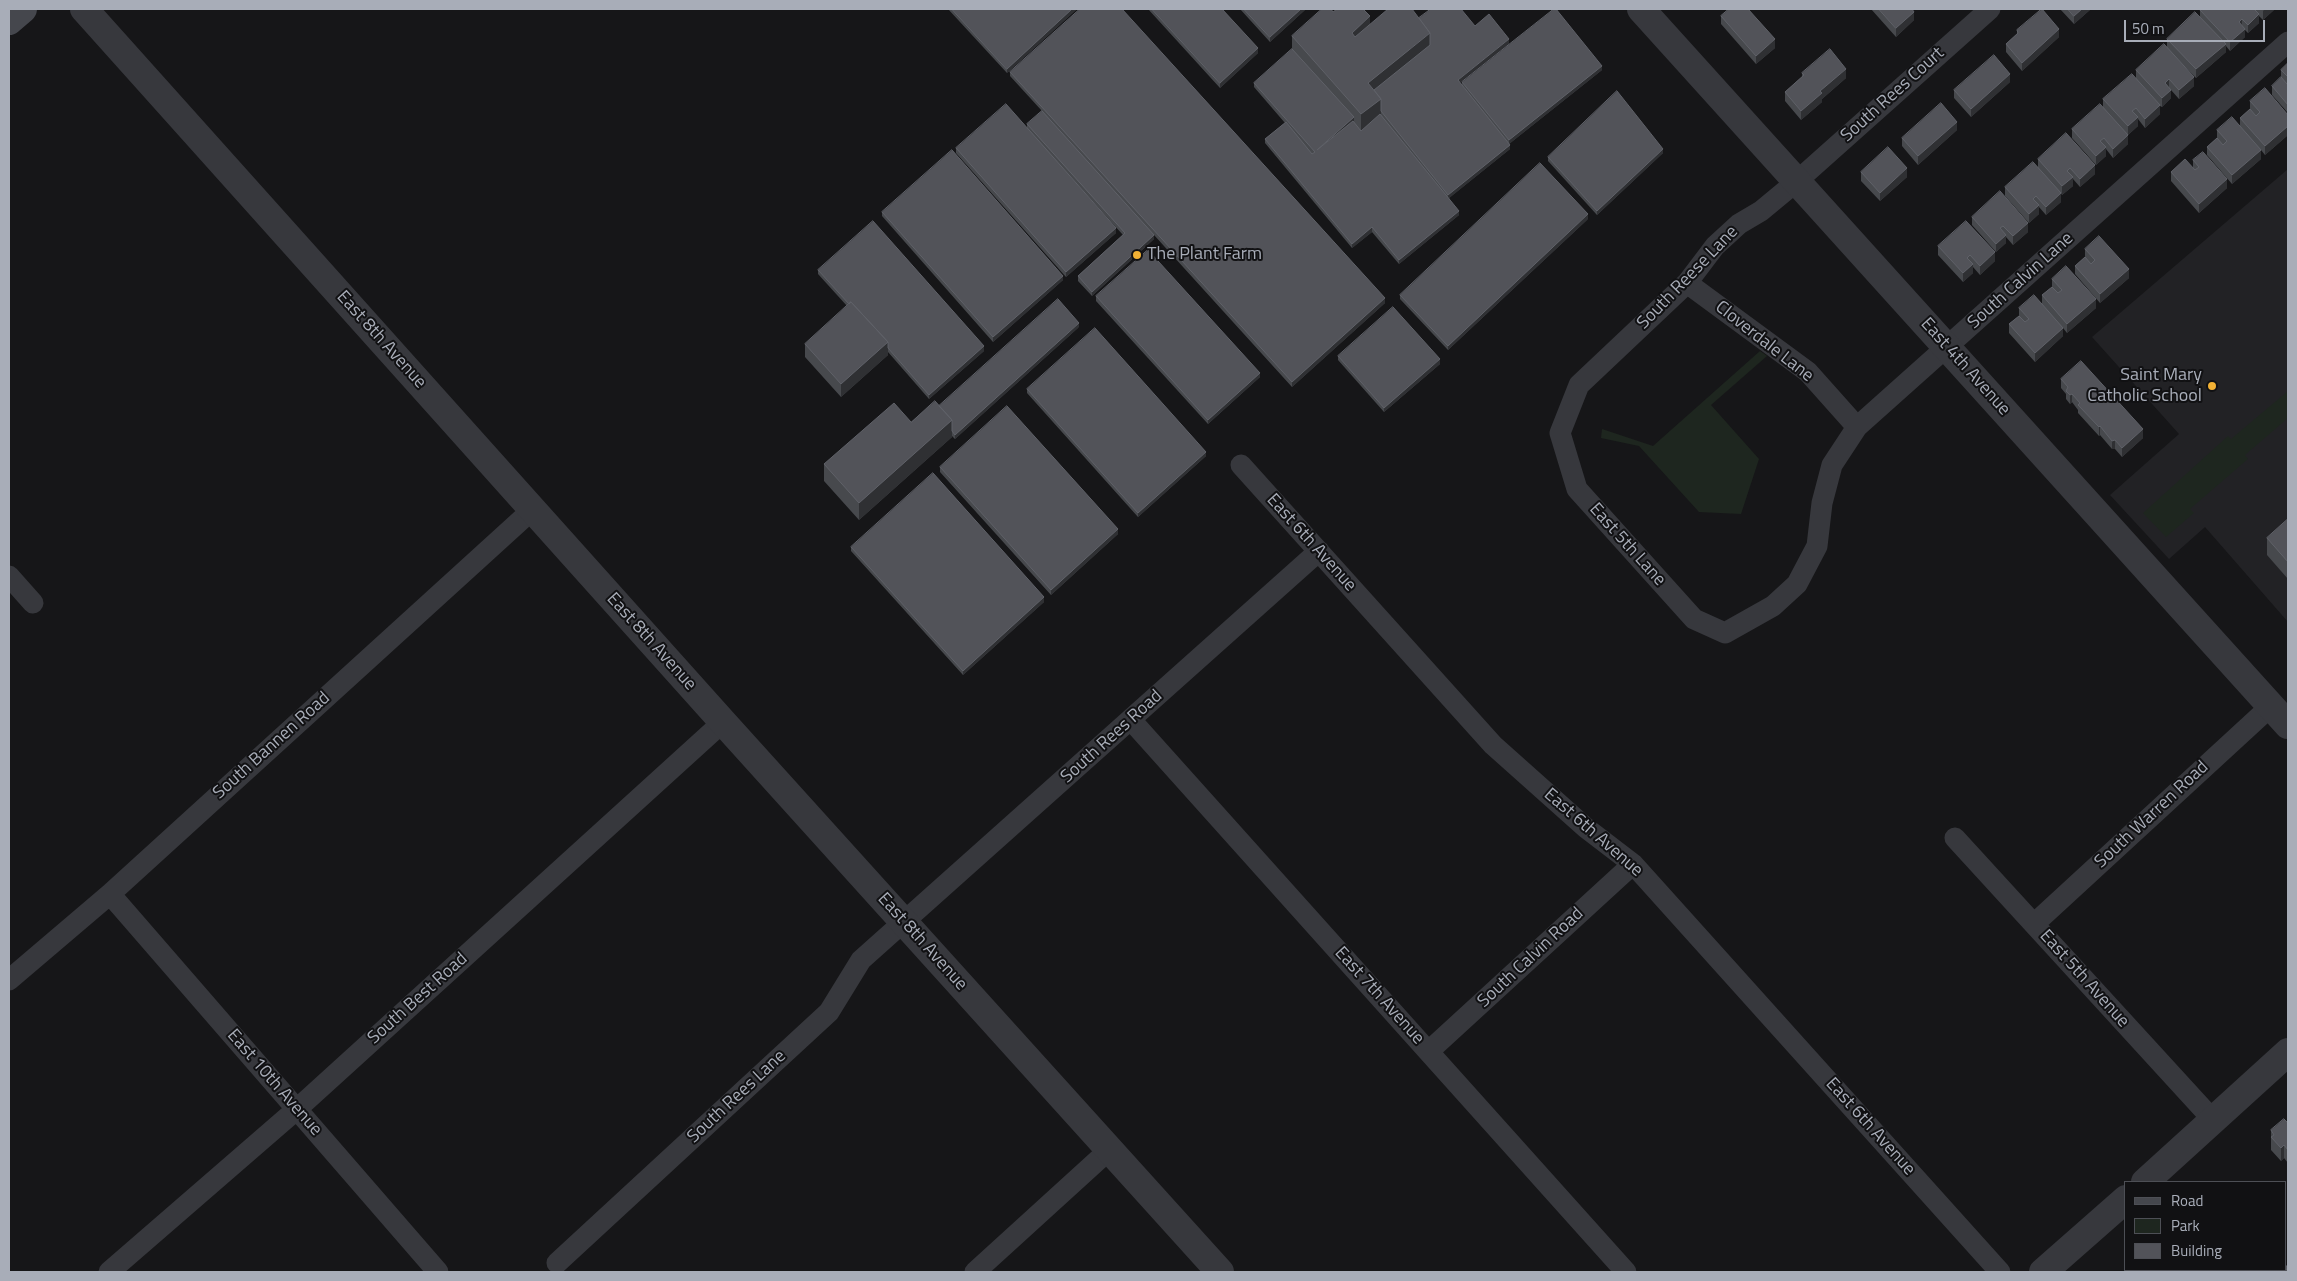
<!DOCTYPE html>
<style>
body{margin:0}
#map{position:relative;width:2297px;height:1281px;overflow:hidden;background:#161618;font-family:"Titillium Web",sans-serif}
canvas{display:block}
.frame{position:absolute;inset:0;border:10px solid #a8adb8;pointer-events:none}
.legend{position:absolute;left:2124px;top:1181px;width:162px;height:90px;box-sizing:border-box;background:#111113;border:1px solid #4d4f55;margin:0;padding:6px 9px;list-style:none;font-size:15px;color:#a8adb8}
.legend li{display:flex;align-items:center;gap:10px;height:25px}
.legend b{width:25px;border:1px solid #4d4f55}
.scale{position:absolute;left:2124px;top:20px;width:141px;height:22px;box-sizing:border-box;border:2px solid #a8adb8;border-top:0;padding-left:6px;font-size:15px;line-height:18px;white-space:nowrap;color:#a8adb8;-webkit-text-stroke:4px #111113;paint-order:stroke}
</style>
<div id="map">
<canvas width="2297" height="1281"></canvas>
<div class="frame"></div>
<ul class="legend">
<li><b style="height:6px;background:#45474d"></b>Road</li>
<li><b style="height:14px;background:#1e261f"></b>Park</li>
<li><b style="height:14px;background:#525359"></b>Building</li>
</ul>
<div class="scale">50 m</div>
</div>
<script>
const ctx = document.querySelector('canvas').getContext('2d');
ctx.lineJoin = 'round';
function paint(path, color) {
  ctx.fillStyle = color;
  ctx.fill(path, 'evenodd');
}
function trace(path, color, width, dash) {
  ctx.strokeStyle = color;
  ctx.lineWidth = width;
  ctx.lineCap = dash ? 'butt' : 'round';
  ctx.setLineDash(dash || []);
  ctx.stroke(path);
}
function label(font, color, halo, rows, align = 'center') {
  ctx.font = font + ' "Titillium Web",sans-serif';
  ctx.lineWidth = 4;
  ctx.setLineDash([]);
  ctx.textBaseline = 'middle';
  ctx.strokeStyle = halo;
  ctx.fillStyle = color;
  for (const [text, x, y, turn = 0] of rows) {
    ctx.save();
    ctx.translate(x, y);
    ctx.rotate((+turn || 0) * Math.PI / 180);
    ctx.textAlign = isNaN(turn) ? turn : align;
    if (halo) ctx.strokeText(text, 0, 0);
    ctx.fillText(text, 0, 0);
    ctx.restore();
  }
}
const built = new Path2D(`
 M 2288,169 L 2288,622 L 2205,527 L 2169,559 L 2110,495 L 2179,434 L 2092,337 Z`);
const green = new Path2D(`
 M 1760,351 L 1767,356 L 1711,405 L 1759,459 L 1741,514 L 1699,512 L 1639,446 L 1601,438 L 1602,429 L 1653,446 Z
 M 2288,391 L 2288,418 L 2245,455 L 2248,459 L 2190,509 L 2194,513 L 2166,537 L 2143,513 L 2228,436 L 2231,439 Z`);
const minor = new Path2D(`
 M 1990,9 L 1796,182 L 1761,211 L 1739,224 L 1715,246 L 1687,283 L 1579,385 L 1560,433 L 1577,489 L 1694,619 L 1725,633 L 1773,606 L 1797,584 L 1817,546 L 1822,503 L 1832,465 L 1857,427 L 2288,42
 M 1687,283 L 1808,372 L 1857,427
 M 1241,465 L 1493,745 L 1586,828 L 1633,864 L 2000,1272
 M 9,576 L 33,603
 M 1131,720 L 1626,1272
 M 1955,838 L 2214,1121
 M 110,894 L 438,1272
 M 2034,924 L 2271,706
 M 9,980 L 110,894 L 532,510
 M 1429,1051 L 1633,864
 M 557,1263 L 829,1012 L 861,960 L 1319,551
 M 109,1272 L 297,1109 L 723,722
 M 975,1272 L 1109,1150`);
const tertiary = new Path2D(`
 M 84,9 L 723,722 L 1220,1272
 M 1641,9 L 2288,725
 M 2145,1182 L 2288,1052
 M 2043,1272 L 2126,1199`);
const secondary = new Path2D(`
 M 9,21 L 23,9`);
const wall = new Path2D(`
 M 948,9 L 1077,9 L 1007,73 Z
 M 1148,9 L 1222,9 L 1258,53 L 1220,88 Z
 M 1240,9 L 1306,9 L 1270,42 Z
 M 1871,9 L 1912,9 L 1914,20 L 1896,37 Z
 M 2060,9 L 2091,9 L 2074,24 Z
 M 2201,9 L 2275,9 L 2263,20 L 2259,16 L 2259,23 L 2248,33 L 2245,30 L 2245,37 L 2230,51 L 2226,46 L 2226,52 L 2196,78 L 2172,54 L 2194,86 L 2179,99 L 2171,90 L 2171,98 L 2162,107 L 2160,106 L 2160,114 L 2145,128 L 2138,119 L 2138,126 L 2128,135 L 2128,144 L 2113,158 L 2106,149 L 2106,156 L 2096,165 L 2072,138 L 2072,129 L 2103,108 L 2103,99 L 2136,78 L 2136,70 L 2167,48 L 2167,39 L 2200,17 L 2200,10 Z
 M 1333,12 L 1370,25 L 1461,83 L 1462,85 L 1462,82 L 1602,70 L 1509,144 L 1510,149 L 1449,198 L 1459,215 L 1399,264 L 1372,232 L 1352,248 L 1265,143 L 1265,139 L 1285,123 L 1254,87 L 1254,83 L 1292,49 L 1292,36 Z
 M 1721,16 L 1775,48 L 1756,64 L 1721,24 Z
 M 2017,30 L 2059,37 L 2022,71 L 2006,52 L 2006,44 L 2017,34 Z
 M 2288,63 L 2288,113 L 2272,95 L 2272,86 L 2281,78 L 2281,70 Z
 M 1010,72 L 1385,303 L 1292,387 L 1154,235 L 1154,239 L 1092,296 L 1078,281 L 1078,276 L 1123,235 L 1054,159 L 1116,233 L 1066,277 L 956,153 L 956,148 L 1027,128 L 1027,124 L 1042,111 L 1010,76 Z
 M 1802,73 L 1846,78 L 1822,99 L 1822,102 L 1801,120 L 1785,101 L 1785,92 L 1802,77 Z
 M 2010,82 L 1971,117 L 1954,98 L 1954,90 Z
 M 2250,101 L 2288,115 L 2288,135 L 2265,155 L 2261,150 L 2261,159 L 2232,184 L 2207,155 L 2207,147 L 2217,138 L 2217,130 L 2240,126 L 2240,118 L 2250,109 Z
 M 1957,130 L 1918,165 L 1902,146 L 1902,138 Z
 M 1663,153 L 1597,215 L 1548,161 L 1548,157 Z
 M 2038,159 L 2095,174 L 2080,187 L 2073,179 L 2073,186 L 2062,195 L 2061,193 L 2061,202 L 2046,215 L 2039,207 L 2039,214 L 2029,223 L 2005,196 L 2005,187 L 2038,167 Z
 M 2193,160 L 2227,188 L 2199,213 L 2171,181 L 2171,172 L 2193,168 Z
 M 1861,172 L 1907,177 L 1880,201 L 1861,181 Z
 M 882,212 L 1063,280 L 993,342 L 882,216 Z
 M 1972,217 L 2028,232 L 2013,245 L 2006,237 L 2006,243 L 1996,252 L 1972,225 Z
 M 1588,219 L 1448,350 L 1400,299 L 1400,295 Z
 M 1938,246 L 1995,261 L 1980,275 L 1973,267 L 1973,273 L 1963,282 L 1938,255 Z
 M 2085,249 L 2129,278 L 2100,303 L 2075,274 L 2075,266 L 2085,257 Z
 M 818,270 L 984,351 L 929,399 L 888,352 L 888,355 L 841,397 L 805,357 L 805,344 L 847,306 L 818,274 Z
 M 2052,279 L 2096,308 L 2067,333 L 2063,328 L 2063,336 L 2035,362 L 2009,333 L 2009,324 L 2019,316 L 2019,308 L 2042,304 L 2042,295 L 2052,287 Z
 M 1096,296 L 1260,377 L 1208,424 L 1096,301 Z
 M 1079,327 L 955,439 L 952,436 L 952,437 L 859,520 L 824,481 L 824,464 L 911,422 Z
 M 1338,356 L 1440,364 L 1384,412 L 1338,360 Z
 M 2061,379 L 2143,438 L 2122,457 L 2115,449 L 2112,449 L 2100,435 L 2099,436 L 2078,413 L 2078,410 L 2072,402 L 2070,404 L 2066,399 L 2066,394 L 2061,388 Z
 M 1027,389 L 1206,456 L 1138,517 L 1027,393 Z
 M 940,467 L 1118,534 L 1051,595 L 940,472 Z
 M 2288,519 L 2288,579 L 2267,555 L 2267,538 Z
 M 851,547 L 1044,602 L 963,675 L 851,551 Z
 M 2288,1121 L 2288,1163 L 2284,1158 L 2281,1161 L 2271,1150 L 2271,1130 Z`);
const shadedWall = new Path2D(`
 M 1072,9 L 1077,9 L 1007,73 L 1007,69 Z
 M 1301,9 L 1306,9 L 1270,42 L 1270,37 Z
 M 2082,9 L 2091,9 L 2074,24 L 2074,16 Z
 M 2265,9 L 2275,9 L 2263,20 L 2263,11 Z
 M 1914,12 L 1914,20 L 1896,37 L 1896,28 Z
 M 2259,14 L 2259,23 L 2248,33 L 2248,25 Z
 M 1370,16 L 1370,33 L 1352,50 L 1352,33 Z
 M 2242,19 L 2242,27 L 2239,22 Z
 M 2059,29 L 2059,37 L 2022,71 L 2022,63 Z
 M 2245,29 L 2245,37 L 2230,51 L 2230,42 Z
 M 1430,33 L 1430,50 L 1370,98 L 1368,83 Z
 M 1509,39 L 1509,44 L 1458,84 L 1458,80 Z
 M 1775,39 L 1775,48 L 1756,64 L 1756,56 Z
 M 2226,44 L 2226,52 L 2196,78 L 2196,69 Z
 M 1258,48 L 1258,53 L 1220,88 L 1220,83 Z
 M 1602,66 L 1602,70 L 1509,144 L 1509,140 Z
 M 1846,69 L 1846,78 L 1822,99 L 1822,102 L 1801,120 L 1801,111 L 1820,91 Z
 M 2010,74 L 2010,82 L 1971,117 L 1971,109 Z
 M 2194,77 L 2194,86 L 2179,99 L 2179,90 Z
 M 2169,79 L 2169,88 L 2165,83 Z
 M 2171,90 L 2171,98 L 2162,107 L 2162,98 Z
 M 1381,99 L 1381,116 L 1361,131 L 1361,114 Z
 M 2160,105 L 2160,114 L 2145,128 L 2145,119 Z
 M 1354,117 L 1354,122 L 1317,150 Z
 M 2138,117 L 2138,126 L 2128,135 L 2128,126 Z
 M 1957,122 L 1957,130 L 1918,165 L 1918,156 Z
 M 2288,126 L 2288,135 L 2265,155 L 2265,146 Z
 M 2128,135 L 2128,144 L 2113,158 L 2113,149 Z
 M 1510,145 L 1510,149 L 1448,199 L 1448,195 Z
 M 2106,147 L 2106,156 L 2096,165 L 2096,156 Z
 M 1663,149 L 1663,153 L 1597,215 L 1597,211 Z
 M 2261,150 L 2261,159 L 2232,184 L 2232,175 Z
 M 2095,165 L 2095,174 L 2080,187 L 2080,179 Z
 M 1907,168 L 1907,177 L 1880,201 L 1880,193 Z
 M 2073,177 L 2073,186 L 2062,195 L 2062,186 Z
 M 2227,179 L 2227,188 L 2199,213 L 2199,204 Z
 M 2061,193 L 2061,202 L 2046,215 L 2046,207 Z
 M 2039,205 L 2039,214 L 2029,223 L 2029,214 Z
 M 1459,211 L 1459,215 L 1399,264 L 1399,260 Z
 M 1588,214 L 1588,219 L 1448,350 L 1448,346 Z
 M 2028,223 L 2028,232 L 2013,245 L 2013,236 Z
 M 1372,227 L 1372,232 L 1352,248 L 1352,244 Z
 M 1116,228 L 1116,233 L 1066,277 L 1066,272 Z
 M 1154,235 L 1154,239 L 1092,296 L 1092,292 Z
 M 2006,235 L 2006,243 L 1996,252 L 1996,244 Z
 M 1995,252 L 1995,261 L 1980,275 L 1980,266 Z
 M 1973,264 L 1973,273 L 1963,282 L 1963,273 Z
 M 2129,269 L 2129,278 L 2100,303 L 2100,294 Z
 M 1063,276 L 1063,280 L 993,342 L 993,337 Z
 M 1385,298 L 1385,303 L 1292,387 L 1292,382 Z
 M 2096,299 L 2096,308 L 2067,333 L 2067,324 Z
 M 1079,323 L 1079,327 L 955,439 L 955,435 Z
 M 2063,328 L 2063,336 L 2035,362 L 2035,353 Z
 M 888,342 L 888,355 L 841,397 L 841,384 Z
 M 984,346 L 984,351 L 929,399 L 929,395 Z
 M 1440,359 L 1440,364 L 1384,412 L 1384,408 Z
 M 1260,373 L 1260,377 L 1208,424 L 1208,420 Z
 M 2072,394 L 2072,402 L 2070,404 L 2070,395 Z
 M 952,420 L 952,437 L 859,520 L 859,503 Z
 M 2100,426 L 2100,435 L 2099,436 L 2099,427 Z
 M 2143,429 L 2143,438 L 2122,457 L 2122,448 Z
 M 2115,440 L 2115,449 L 2112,449 L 2112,441 Z
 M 1206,452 L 1206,456 L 1138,517 L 1138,513 Z
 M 1118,529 L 1118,534 L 1051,595 L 1051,590 Z
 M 1044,597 L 1044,602 L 963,675 L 963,671 Z
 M 2284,1145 L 2284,1158 L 2281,1161 L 2281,1148 Z`);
const building = new Path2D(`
 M 952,9 L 1072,9 L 1007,69 Z
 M 1080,9 L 1122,9 L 1385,298 L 1292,382 L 1010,72 Z
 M 1152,9 L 1222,9 L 1258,48 L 1220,83 Z
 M 1244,9 L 1301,9 L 1270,37 Z
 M 1322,9 L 1331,9 L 1333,12 L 1337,9 L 1363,9 L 1370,16 L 1352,33 L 1355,37 L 1388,9 L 1412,9 L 1430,33 L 1368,83 L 1381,99 L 1361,114 L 1292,36 Z
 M 1431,9 L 1461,9 L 1475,26 L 1489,14 L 1509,39 L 1458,80 L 1510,145 L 1448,195 L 1381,111 L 1381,99 L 1374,90 L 1430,45 L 1430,33 L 1419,18 Z
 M 1554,9 L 1556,9 L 1602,66 L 1509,140 L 1462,82 Z
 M 1729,9 L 1748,9 L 1775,39 L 1756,56 L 1721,16 Z
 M 1879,9 L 1912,9 L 1914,12 L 1896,28 Z
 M 2042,9 L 2059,29 L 2022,63 L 2006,44 L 2018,33 L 2017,30 Z
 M 2068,9 L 2082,9 L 2074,16 Z
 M 2201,9 L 2254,9 L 2259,14 L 2248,25 L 2242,19 L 2239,22 L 2245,29 L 2230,42 L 2200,10 Z
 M 2195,12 L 2226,44 L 2196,69 L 2167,39 Z
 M 2164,44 L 2194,77 L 2179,90 L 2169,79 L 2165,83 L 2171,90 L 2162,98 L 2136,70 Z
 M 1292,49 L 1354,117 L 1317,150 L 1353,121 L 1361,131 L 1380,114 L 1459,211 L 1399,260 L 1372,227 L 1352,244 L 1265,139 L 1286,122 L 1312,154 L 1315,152 L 1254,83 Z
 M 1830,49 L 1846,69 L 1820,91 L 1822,93 L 1801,111 L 1785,92 L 1804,75 L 1802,73 Z
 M 1994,55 L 2010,74 L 1971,109 L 1954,90 Z
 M 2288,63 L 2288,77 L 2281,70 Z
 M 2132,74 L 2160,105 L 2145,119 L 2136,108 L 2132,111 L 2138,117 L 2128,126 L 2103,99 Z
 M 2281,77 L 2287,84 L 2288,83 L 2288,105 L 2272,86 Z
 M 2265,88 L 2288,115 L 2288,126 L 2265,146 L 2240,118 L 2250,109 L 2256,116 L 2260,112 L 2250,101 Z
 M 1617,91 L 1663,149 L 1597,211 L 1548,157 Z
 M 1941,103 L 1957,122 L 1918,156 L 1902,138 Z
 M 1006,104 L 1116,228 L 1066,272 L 956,148 Z
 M 2100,104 L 2128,135 L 2113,149 L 2104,138 L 2100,141 L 2106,147 L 2096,156 L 2072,129 Z
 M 1042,111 L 1154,235 L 1092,292 L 1078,276 L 1125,233 L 1027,124 Z
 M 2232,117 L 2261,150 L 2232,175 L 2207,147 L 2217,138 L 2223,145 L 2227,141 L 2217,130 Z
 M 2066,133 L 2095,165 L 2080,179 L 2070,168 L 2067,171 L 2073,177 L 2062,186 L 2038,159 Z
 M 1888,147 L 1907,168 L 1880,193 L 1861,172 Z
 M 952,150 L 1063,276 L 993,337 L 882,212 Z
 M 2203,152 L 2227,179 L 2199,204 L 2171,172 L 2185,159 L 2195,170 L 2199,167 L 2193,160 Z
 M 2033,162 L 2061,193 L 2046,207 L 2036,196 L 2033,199 L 2039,205 L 2029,214 L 2005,187 Z
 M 1540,163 L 1588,214 L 1448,346 L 1400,295 Z
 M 2000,191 L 2028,223 L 2013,236 L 2003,226 L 2000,228 L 2006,235 L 1996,244 L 1972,217 Z
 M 873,221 L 984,346 L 929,395 L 888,348 L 888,342 L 851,302 L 849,304 L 818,270 Z
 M 1966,221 L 1995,252 L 1980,266 L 1970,255 L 1967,258 L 1973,264 L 1963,273 L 1938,246 Z
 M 2099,236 L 2129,269 L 2100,294 L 2075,266 L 2085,257 L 2091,264 L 2095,260 L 2085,249 Z
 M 1148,250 L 1260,373 L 1208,420 L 1096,296 Z
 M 2066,266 L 2096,299 L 2067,324 L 2042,295 L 2052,287 L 2058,293 L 2062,290 L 2052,279 Z
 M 2034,295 L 2063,328 L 2035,353 L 2009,324 L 2019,316 L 2025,322 L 2029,319 L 2019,308 Z
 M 1058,299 L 1079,323 L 955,435 L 952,431 L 952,420 L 939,406 Z
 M 851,302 L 888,342 L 841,384 L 805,344 Z
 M 1393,307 L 1440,359 L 1384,408 L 1338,356 Z
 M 1095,328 L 1206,452 L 1138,513 L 1027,389 Z
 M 2081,361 L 2143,429 L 2122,448 L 2115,440 L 2112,441 L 2100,426 L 2099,427 L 2078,405 L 2080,403 L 2072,394 L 2070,395 L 2066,391 L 2068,387 L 2061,379 Z
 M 935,401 L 952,420 L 859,503 L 824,464 L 894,403 L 911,422 Z
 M 1007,406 L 1118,529 L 1051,590 L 940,467 Z
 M 933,473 L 1044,597 L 963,671 L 851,547 Z
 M 2288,519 L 2288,562 L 2267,538 Z
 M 2284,1119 L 2287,1122 L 2288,1121 L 2288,1150 L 2284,1145 L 2281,1148 L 2271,1137 L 2274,1135 L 2271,1130 Z
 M 2286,1266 L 2288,1266 L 2288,1272 L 2131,1272 L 2133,1270 L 2286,1270 Z`);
const markers = [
 [1137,255,5,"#f2b134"],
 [2212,386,5,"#f2b134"]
];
const streetNames = [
 ["South Rees Court",1893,95,-42],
 ["South Reese Lane",1688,278,-46],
 ["South Calvin Lane",2021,281,-42],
 ["East 8th Avenue",381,340,48],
 ["Cloverdale Lane",1764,342,38],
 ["East 4th Avenue",1965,367,48],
 ["East 6th Avenue",1311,543,48],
 ["East 5th Lane",1627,545,48],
 ["East 8th Avenue",651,642,48],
 ["South Rees Road",1112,737,-42],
 ["South Bannen Road",272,746,-42],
 ["South Warren Road",2152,815,-43],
 ["East 6th Avenue",1593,833,41],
 ["East 8th Avenue",922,942,48],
 ["South Calvin Road",1531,958,-43],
 ["East 5th Avenue",2084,979,48],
 ["East 7th Avenue",1379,996,48],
 ["South Best Road",418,999,-42],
 ["East 10th Avenue",274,1083,49],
 ["South Rees Lane",737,1097,-43],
 ["East 6th Avenue",1870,1127,48]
];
const poiNames = [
 ["The Plant Farm",1147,255],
 ["Saint Mary",2202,376,"right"],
 ["Catholic School",2202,397,"right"]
];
paint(built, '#222225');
paint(green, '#1e261f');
trace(minor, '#37383d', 21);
trace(tertiary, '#37383d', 28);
trace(secondary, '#45474d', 28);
paint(wall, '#47494d');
paint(shadedWall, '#2f3033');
paint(building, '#525359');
trace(building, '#5f6168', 1);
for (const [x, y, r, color] of markers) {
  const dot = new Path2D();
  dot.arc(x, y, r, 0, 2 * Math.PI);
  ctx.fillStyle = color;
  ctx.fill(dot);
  trace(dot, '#111113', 2);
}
label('18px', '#a8adb8', '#111113', streetNames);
label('18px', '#a8adb8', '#111113', poiNames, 'left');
</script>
